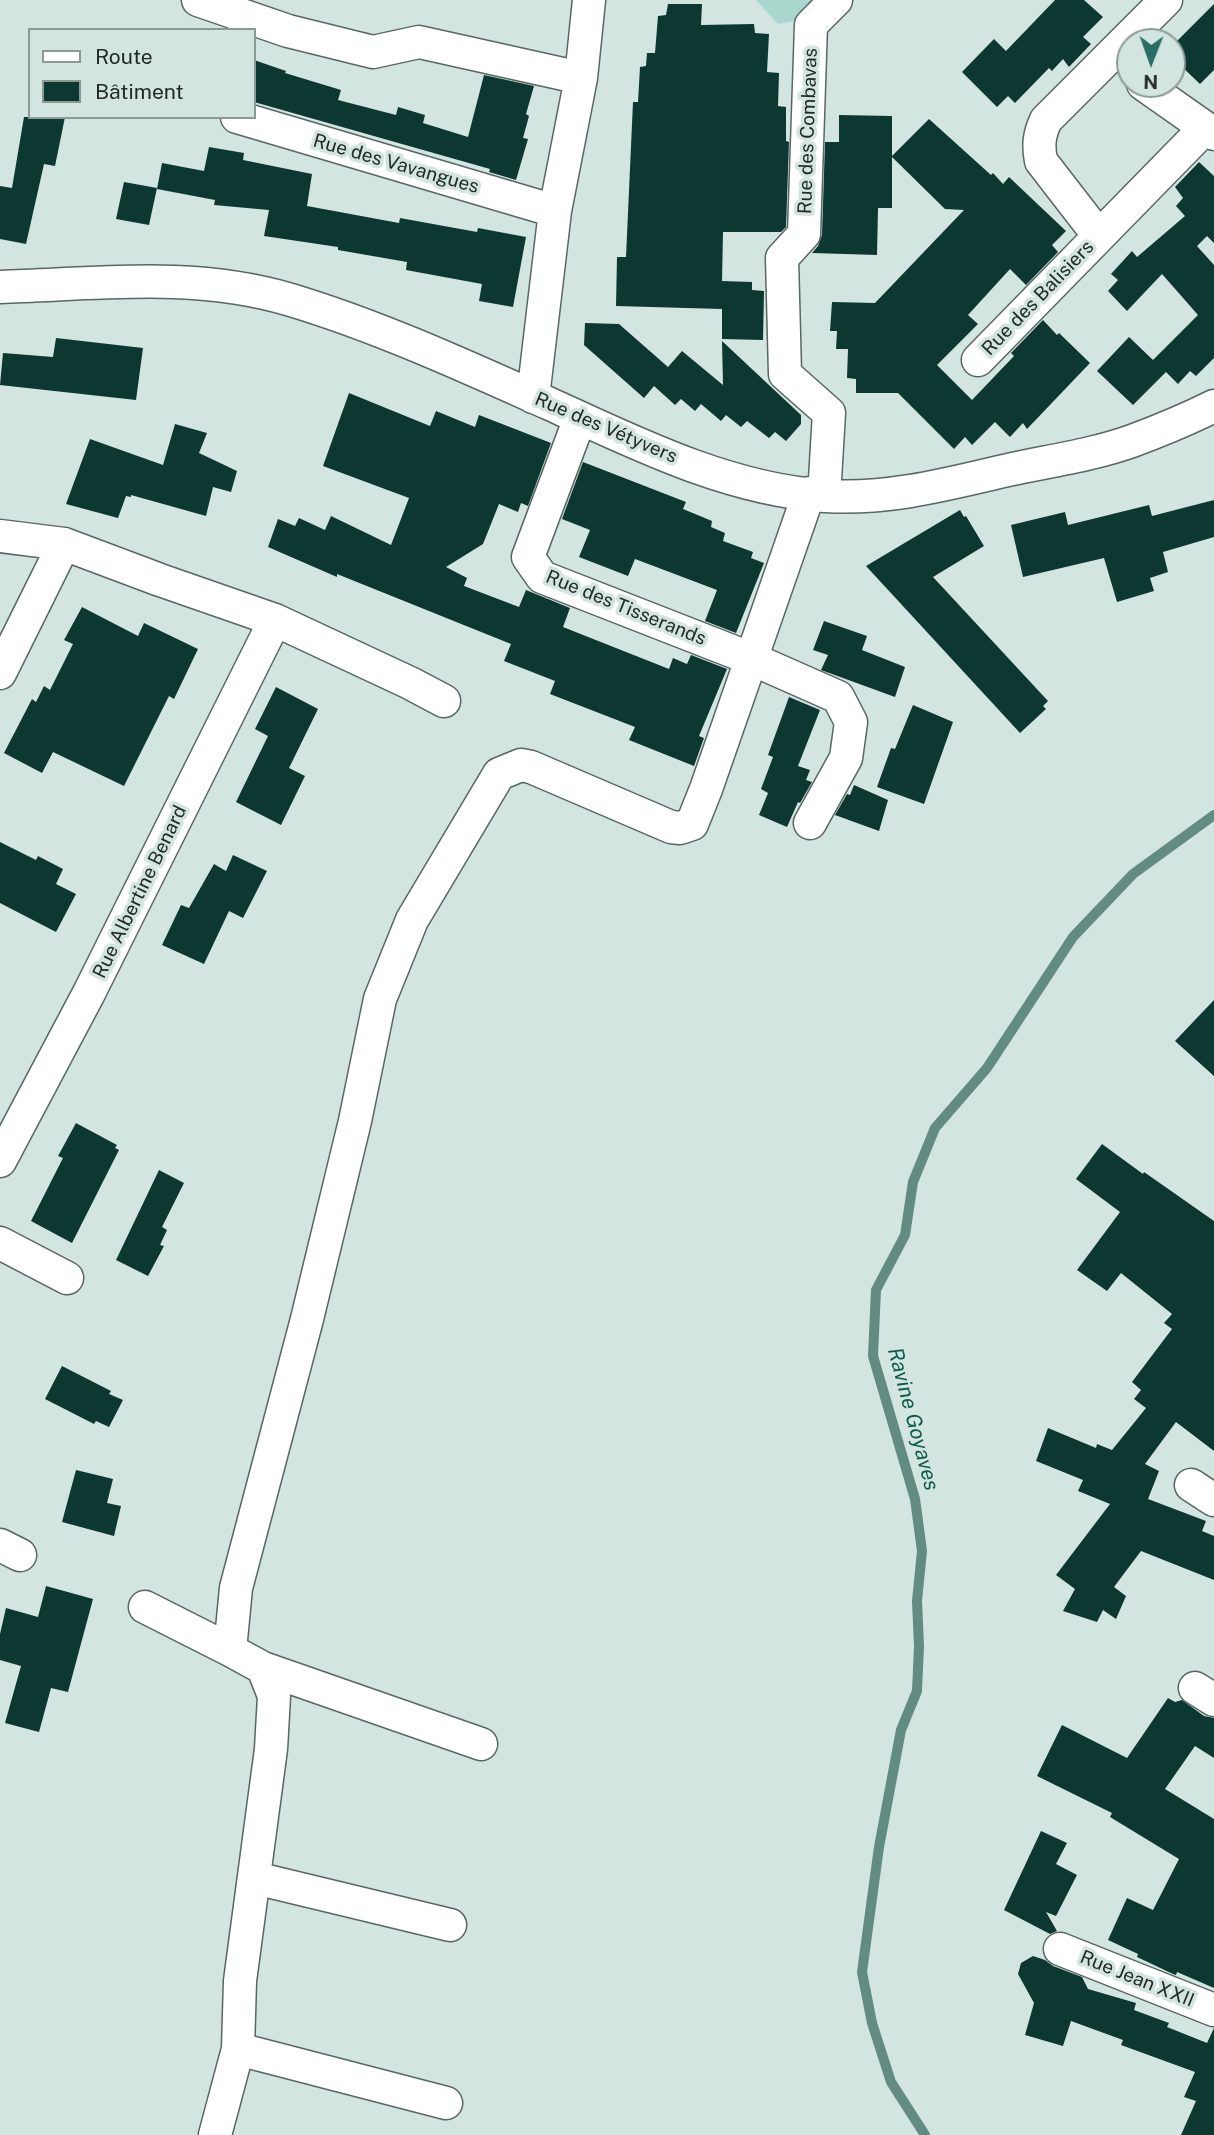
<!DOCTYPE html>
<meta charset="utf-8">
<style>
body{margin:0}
#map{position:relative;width:1214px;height:2135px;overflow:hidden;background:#d3e5e0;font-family:"Public Sans",sans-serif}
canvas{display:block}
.legend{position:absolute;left:28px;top:28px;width:228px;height:91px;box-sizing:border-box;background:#d3e5e0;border:2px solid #8c9a96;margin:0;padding:9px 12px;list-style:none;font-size:21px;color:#222927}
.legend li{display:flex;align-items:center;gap:14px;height:35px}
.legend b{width:35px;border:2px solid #8c9a96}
.north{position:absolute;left:1116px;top:28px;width:70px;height:70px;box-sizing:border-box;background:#d3e5e0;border:2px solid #8c9a96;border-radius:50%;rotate:181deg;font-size:19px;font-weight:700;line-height:28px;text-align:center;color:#222927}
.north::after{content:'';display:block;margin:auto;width:24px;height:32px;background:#286d61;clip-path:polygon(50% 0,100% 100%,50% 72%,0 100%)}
</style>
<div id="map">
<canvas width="1214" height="2135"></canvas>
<ul class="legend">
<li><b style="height:9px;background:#fff"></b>Route</li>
<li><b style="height:19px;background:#0d3731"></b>Bâtiment</li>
</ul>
<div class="north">N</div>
</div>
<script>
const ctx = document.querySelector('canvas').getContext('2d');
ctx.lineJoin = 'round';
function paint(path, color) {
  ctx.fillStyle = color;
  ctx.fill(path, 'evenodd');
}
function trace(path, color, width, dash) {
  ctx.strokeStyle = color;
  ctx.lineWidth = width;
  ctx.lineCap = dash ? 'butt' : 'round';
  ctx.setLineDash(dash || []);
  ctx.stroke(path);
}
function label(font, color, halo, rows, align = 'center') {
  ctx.font = font + ' "Public Sans",sans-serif';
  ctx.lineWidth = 7;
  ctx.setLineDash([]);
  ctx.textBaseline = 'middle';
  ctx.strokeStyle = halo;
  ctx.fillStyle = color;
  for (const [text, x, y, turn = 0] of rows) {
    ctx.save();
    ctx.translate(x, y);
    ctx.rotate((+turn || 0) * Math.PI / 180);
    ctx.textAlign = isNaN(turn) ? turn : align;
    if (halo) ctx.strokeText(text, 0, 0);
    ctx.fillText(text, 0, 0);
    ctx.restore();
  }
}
const green = new Path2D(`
 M 756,0 L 819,0 L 800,20 L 778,24 Z`);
const stream = new Path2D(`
 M 925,2135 L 891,2082 L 872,2023 L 862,1972 L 879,1847 L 901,1730 L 917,1691 L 919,1646 L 917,1601 L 922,1551 L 915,1499 L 873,1356 L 876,1290 L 905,1235 L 913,1182 L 935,1128 L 987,1068 L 1073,937 L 1133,874 L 1214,815`);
const building = new Path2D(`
 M 1055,0 L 1084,0 L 1103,17 L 1083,37 L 1091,44 L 1069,67 L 1063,59 L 1052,71 L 1049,68 L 1015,103 L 1008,96 L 997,107 L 962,72 L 994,39 L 1006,51 Z
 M 668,4 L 702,4 L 701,25 L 754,24 L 755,33 L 769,34 L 767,72 L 779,73 L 778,106 L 786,107 L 786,141 L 789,142 L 786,227 L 781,232 L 723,232 L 722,281 L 752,282 L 752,290 L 764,291 L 763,340 L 722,339 L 722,309 L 616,306 L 617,257 L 626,257 L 633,102 L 638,102 L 640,67 L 646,66 L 647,53 L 655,53 L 658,16 L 666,15 Z
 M 1214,4 L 1214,70 L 1200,84 L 1179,64 L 1184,58 L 1172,46 Z
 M 254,60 L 286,71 L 285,73 L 341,90 L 338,100 L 396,115 L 398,107 L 425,115 L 423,123 L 468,137 L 484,75 L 534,86 L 526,114 L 529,116 L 523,138 L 528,139 L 516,180 L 489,172 L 490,169 L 254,102 Z
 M 839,115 L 892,116 L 892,156 L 929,119 L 991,175 L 993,173 L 1003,184 L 1009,177 L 1066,231 L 1052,245 L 1058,252 L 1026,285 L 1010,269 L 968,315 L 978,324 L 937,365 L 972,400 L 1014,356 L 1011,353 L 1043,320 L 1057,335 L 1059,333 L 1090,363 L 1027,429 L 1023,423 L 1010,437 L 995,422 L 972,445 L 965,437 L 954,449 L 898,393 L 856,393 L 856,379 L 847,378 L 848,349 L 836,349 L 837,331 L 830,331 L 832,302 L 875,303 L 964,210 L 945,209 L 892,157 L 892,208 L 878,208 L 877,255 L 812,253 L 818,246 L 822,235 L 825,142 L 839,142 Z
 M 24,117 L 65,117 L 55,166 L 44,164 L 26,244 L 0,239 L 0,186 L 12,188 Z
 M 209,147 L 244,153 L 243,160 L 312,174 L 307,206 L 399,223 L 400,218 L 477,232 L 478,228 L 526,237 L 513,307 L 479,301 L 482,284 L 406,270 L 407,262 L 338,250 L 338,247 L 264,236 L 269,210 L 214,205 L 215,200 L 157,189 L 162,163 L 204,171 Z
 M 1199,162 L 1214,176 L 1214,243 L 1207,236 L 1197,246 L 1214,265 L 1214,358 L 1196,376 L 1190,371 L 1178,384 L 1166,372 L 1133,405 L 1097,371 L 1129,337 L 1153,360 L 1198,315 L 1162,274 L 1127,311 L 1108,291 L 1118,280 L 1111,274 L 1132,251 L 1137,257 L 1185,216 L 1176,206 L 1183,198 L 1175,187 Z
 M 124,182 L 157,188 L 149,225 L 116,219 Z
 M 585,323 L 619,324 L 668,367 L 682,351 L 723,385 L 722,341 L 801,415 L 801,424 L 786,441 L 775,432 L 769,438 L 747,421 L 741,427 L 726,415 L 721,421 L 701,404 L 695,411 L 681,399 L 675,405 L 654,386 L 644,398 L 584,345 Z
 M 56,338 L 143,348 L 136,400 L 0,385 L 3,353 L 53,357 Z
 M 349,393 L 430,426 L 436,411 L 475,427 L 479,415 L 551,443 L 528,506 L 521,503 L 518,512 L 499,504 L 483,544 L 446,567 L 467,578 L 464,586 L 519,607 L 526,590 L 570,608 L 563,627 L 669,669 L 673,658 L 687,664 L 691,655 L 727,669 L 699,736 L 704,738 L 694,766 L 629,740 L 635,727 L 550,694 L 555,681 L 504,661 L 511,644 L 337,574 L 337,577 L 268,547 L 278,519 L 295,526 L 299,518 L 325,530 L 331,516 L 391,545 L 409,498 L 323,466 Z
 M 175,424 L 207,433 L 199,453 L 237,471 L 231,492 L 213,487 L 206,516 L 131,495 L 131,497 L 126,496 L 118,518 L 66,504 L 90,439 L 163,465 Z
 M 583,462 L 686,502 L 683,509 L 712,521 L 711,527 L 725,533 L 723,541 L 753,552 L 751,558 L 764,563 L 736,633 L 705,621 L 717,590 L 635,559 L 628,576 L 579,557 L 590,530 L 562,519 Z
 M 1214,500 L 1214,537 L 1163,552 L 1168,572 L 1150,578 L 1154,591 L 1117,602 L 1104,558 L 1023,577 L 1011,525 L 1065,512 L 1068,525 L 1149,505 L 1152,516 Z
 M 960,510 L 964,517 L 966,516 L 984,546 L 933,577 L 1048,701 L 1043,706 L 1046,709 L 1020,733 L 866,566 Z
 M 82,607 L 138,636 L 144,623 L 198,649 L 174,699 L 169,696 L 124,786 L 53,752 L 42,773 L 4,753 L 32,699 L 36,702 L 44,686 L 50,690 L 73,644 L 64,640 Z
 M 824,621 L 867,636 L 862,650 L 905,667 L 895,697 L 821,670 L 828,655 L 813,650 Z
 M 276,687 L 318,709 L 289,768 L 305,776 L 281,825 L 236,802 L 268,736 L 255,729 Z
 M 789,697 L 820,710 L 798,766 L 810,770 L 806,780 L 812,782 L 800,803 L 798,802 L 787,827 L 759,815 L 768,793 L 761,789 L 773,757 L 768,755 Z
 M 913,705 L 953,722 L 924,804 L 877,787 L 891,748 L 895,749 Z
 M 854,785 L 888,800 L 879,831 L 835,815 L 847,794 L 850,795 Z
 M 0,842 L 36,860 L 38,856 L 63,869 L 56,884 L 76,894 L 56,932 L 0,903 Z
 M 233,855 L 267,871 L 243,918 L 229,911 L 204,964 L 162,945 L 181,905 L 189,908 L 214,864 L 226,871 Z
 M 1214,1000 L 1214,1076 L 1175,1041 Z
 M 76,1123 L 117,1145 L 115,1148 L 119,1150 L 72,1243 L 31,1221 L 63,1158 L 58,1156 Z
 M 1102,1144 L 1143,1174 L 1144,1172 L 1214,1221 L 1214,1451 L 1176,1422 L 1145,1464 L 1159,1471 L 1148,1499 L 1206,1521 L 1202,1531 L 1214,1536 L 1214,1580 L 1141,1551 L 1114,1587 L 1126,1596 L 1116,1619 L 1103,1610 L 1097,1622 L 1063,1611 L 1075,1589 L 1056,1575 L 1110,1504 L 1078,1491 L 1083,1480 L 1036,1461 L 1048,1428 L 1096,1448 L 1097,1444 L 1112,1450 L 1146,1408 L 1134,1399 L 1141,1390 L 1132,1382 L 1172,1329 L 1164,1323 L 1172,1314 L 1121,1273 L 1107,1291 L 1077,1270 L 1120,1212 L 1076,1179 Z
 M 159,1170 L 184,1183 L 162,1227 L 167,1230 L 160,1245 L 164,1246 L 148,1276 L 116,1260 Z
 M 62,1366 L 111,1391 L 109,1394 L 123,1400 L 109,1427 L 96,1421 L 94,1424 L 45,1399 Z
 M 76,1470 L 113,1479 L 107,1503 L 121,1506 L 114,1536 L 62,1522 Z
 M 46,1586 L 93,1599 L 68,1692 L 51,1688 L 39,1732 L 5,1723 L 21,1666 L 0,1660 L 0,1634 L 6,1608 L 38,1617 Z
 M 1168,1698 L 1175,1702 L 1182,1700 L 1204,1716 L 1214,1718 L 1214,1758 L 1195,1746 L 1165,1789 L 1214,1819 L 1214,1988 L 1177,1972 L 1176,1975 L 1173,1974 L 1137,1957 L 1138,1954 L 1108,1940 L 1127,1898 L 1153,1910 L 1179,1859 L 1110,1817 L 1112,1813 L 1037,1776 L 1062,1725 L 1127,1758 Z
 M 1041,1831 L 1067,1843 L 1056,1864 L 1077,1875 L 1056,1916 L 1046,1912 L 1057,1931 L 1050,1934 L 1004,1910 Z
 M 1033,1956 L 1045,1960 L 1053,1966 L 1082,1977 L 1088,1989 L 1136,2003 L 1134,2010 L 1169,2023 L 1167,2027 L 1207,2043 L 1214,2028 L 1214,2135 L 1181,2135 L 1196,2101 L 1184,2097 L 1195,2072 L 1121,2045 L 1123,2040 L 1071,2021 L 1063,2046 L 1025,2035 L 1034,2003 L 1018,1974 L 1021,1963 Z`);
const minor = new Path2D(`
 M 198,0 L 288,31 L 373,52 L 419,42 L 581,78
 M 1143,84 L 1214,134
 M 237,117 L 555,211
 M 1099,236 L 1041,161 C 1038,145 1039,135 1046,120 L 1166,0
 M 0,287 C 98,284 195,271 291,300 C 380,327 465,366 550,404 C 637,444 730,490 826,496 C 888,500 948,484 1008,470 C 1049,461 1093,455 1132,441 C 1159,431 1188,419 1214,406
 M 978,360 L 1205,128
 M 533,397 L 555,211 L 581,78 L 589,0
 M 580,418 L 528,557 L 542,577 L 752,659 L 838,697 L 851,722 L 846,758 L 810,823
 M 824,496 L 829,413 L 785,374 L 782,258 L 804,234 L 811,25 L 836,0
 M 0,536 L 64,544 L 160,580 L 275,620 L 410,683 L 444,701
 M 0,673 L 64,544
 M 0,1161 L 89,993 L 275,620
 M 0,1243 L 67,1278
 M 1191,1485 L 1214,1500
 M 0,1545 L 20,1555
 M 145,1607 L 230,1650
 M 263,1668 L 481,1744
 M 1195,1688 L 1214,1700
 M 255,1878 L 450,1925
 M 1060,1949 L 1214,2010
 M 238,2049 L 446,2103
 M 215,2135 L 238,2049 L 240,1981 L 271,1749 L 274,1696 L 263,1668 L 230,1650 L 236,1588 L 307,1319 L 355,1121 L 380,999 L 412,920 L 499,774 L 521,765 L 531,767 L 671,827 L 680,828 L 692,824 L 706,789 L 809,493`);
const streetNames = [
 ["Rue des Combavas",808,131,-88],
 ["Rue des Vavangues",396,164,16],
 ["Rue des Balisiers",1038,298,-46],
 ["Rue des Vétyvers",606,428,23],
 ["Rue des Tisserands",626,608,22],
 ["Rue Albertine Benard",140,892,-64],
 ["Rue Jean XXII",1137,1979,22]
];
const waterNames = [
 ["Ravine Goyaves",913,1419,75]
];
paint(green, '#a9d7cd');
trace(stream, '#628b82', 10);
paint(building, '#0d3731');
trace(minor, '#586764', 35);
trace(minor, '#fff', 32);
label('19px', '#222927', '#d3e5e0', streetNames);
label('italic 21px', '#0d5a4e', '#d3e5e0', waterNames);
</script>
